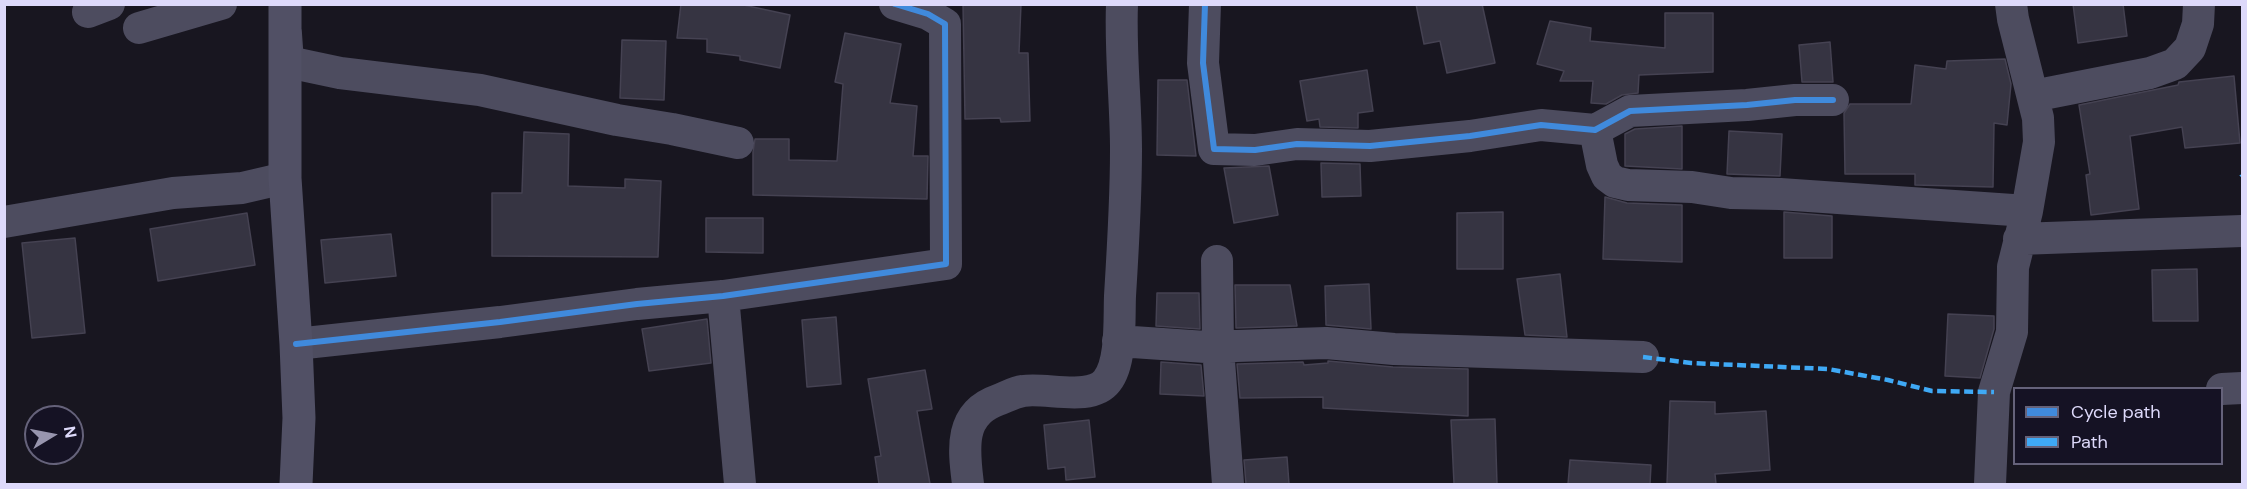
<!DOCTYPE html>
<style>
body{margin:0}
#map{position:relative;width:2247px;height:489px;overflow:hidden;background:#181620;font-family:"DM Sans",sans-serif}
canvas{display:block}
.frame{position:absolute;inset:0;border:6px solid #ddd9fa;pointer-events:none}
.legend{position:absolute;left:2013px;top:387px;width:210px;height:78px;box-sizing:border-box;background:#151224;border:2px solid #65627a;margin:0;padding:8px 10px;list-style:none;font-size:18px;color:#ddd9fa}
.legend li{display:flex;align-items:center;gap:12px;height:30px}
.legend b{width:30px;border:2px solid #65627a}
.north{position:absolute;left:24px;top:405px;width:60px;height:60px;box-sizing:border-box;background:#151224;border:2px solid #65627a;border-radius:50%;rotate:80deg;font-size:16px;font-weight:700;line-height:24px;text-align:center;color:#ddd9fa}
.north::after{content:'';display:block;margin:auto;width:21px;height:27px;background:#9895ae;clip-path:polygon(50% 0,100% 100%,50% 72%,0 100%)}
</style>
<div id="map">
<canvas width="2247" height="489"></canvas>
<div class="frame"></div>
<ul class="legend">
<li><b style="height:8px;background:#408adc"></b>Cycle path</li>
<li><b style="height:8px;background:#3fa9f5"></b>Path</li>
</ul>
<div class="north">N</div>
</div>
<script>
const ctx = document.querySelector('canvas').getContext('2d');
ctx.lineJoin = 'round';
function paint(path, color) {
  ctx.fillStyle = color;
  ctx.fill(path, 'evenodd');
}
function trace(path, color, width, dash) {
  ctx.strokeStyle = color;
  ctx.lineWidth = width;
  ctx.lineCap = dash ? 'butt' : 'round';
  ctx.setLineDash(dash || []);
  ctx.stroke(path);
}
const building = new Path2D(`
 M 681,4 L 739,4 L 790,15 L 780,68 L 740,60 L 740,56 L 707,52 L 707,39 L 677,38 Z
 M 963,4 L 1021,4 L 1019,53 L 1028,53 L 1030,121 L 1001,122 L 1000,118 L 965,119 Z
 M 1416,4 L 1482,4 L 1495,63 L 1447,73 L 1440,41 L 1424,44 Z
 M 2073,4 L 2123,4 L 2127,36 L 2078,43 Z
 M 1665,13 L 1713,13 L 1713,72 L 1639,75 L 1638,93 L 1622,95 L 1606,104 L 1591,103 L 1593,81 L 1560,81 L 1564,71 L 1537,64 L 1550,21 L 1591,28 L 1590,41 L 1665,48 Z
 M 845,33 L 901,44 L 890,103 L 917,106 L 913,156 L 928,156 L 927,199 L 753,195 L 753,152 L 755,139 L 789,139 L 789,160 L 837,161 L 843,84 L 835,82 Z
 M 622,40 L 666,41 L 664,100 L 620,98 Z
 M 1830,42 L 1833,82 L 1802,82 L 1799,45 Z
 M 2005,59 L 2011,84 L 2007,125 L 1994,123 L 1993,187 L 1915,185 L 1915,174 L 1845,174 L 1844,113 L 1850,104 L 1911,104 L 1915,65 L 1946,69 L 1947,61 Z
 M 1367,70 L 1373,111 L 1358,113 L 1358,128 L 1320,127 L 1319,119 L 1307,121 L 1300,81 Z
 M 2234,76 L 2240,143 L 2185,148 L 2182,127 L 2130,136 L 2139,209 L 2091,215 L 2086,175 L 2090,174 L 2079,105 L 2178,85 L 2179,82 Z
 M 1158,80 L 1187,80 L 1196,156 L 1157,155 Z
 M 1682,126 L 1682,169 L 1625,166 L 1625,134 L 1635,129 Z
 M 1729,131 L 1782,134 L 1780,176 L 1727,174 Z
 M 524,132 L 569,134 L 568,186 L 625,188 L 625,179 L 661,181 L 658,257 L 492,256 L 492,193 L 522,193 Z
 M 1321,163 L 1360,164 L 1361,196 L 1322,197 Z
 M 1269,166 L 1278,215 L 1234,223 L 1224,168 Z
 M 1605,197 L 1627,203 L 1682,205 L 1682,262 L 1603,259 Z
 M 1503,212 L 1503,269 L 1457,269 L 1457,213 Z
 M 1784,212 L 1832,216 L 1832,258 L 1784,258 Z
 M 247,213 L 255,265 L 158,281 L 150,229 Z
 M 706,218 L 763,218 L 763,253 L 706,252 Z
 M 391,234 L 396,276 L 325,283 L 321,240 Z
 M 75,238 L 85,333 L 32,338 L 22,243 Z
 M 2197,269 L 2198,321 L 2153,321 L 2152,270 Z
 M 1560,274 L 1567,337 L 1525,335 L 1517,279 Z
 M 1369,284 L 1371,329 L 1326,325 L 1325,286 Z
 M 1235,285 L 1290,285 L 1297,326 L 1236,328 Z
 M 1157,293 L 1199,293 L 1200,329 L 1156,326 Z
 M 1948,314 L 1994,316 L 1994,329 L 1980,378 L 1945,376 Z
 M 836,317 L 841,384 L 807,387 L 802,320 Z
 M 707,319 L 711,363 L 649,371 L 642,329 Z
 M 1328,361 L 1393,367 L 1468,369 L 1468,416 L 1323,408 L 1323,397 L 1240,398 L 1237,364 L 1303,362 L 1304,365 L 1328,363 Z
 M 1161,362 L 1201,365 L 1204,396 L 1160,394 Z
 M 925,370 L 932,409 L 917,411 L 930,484 L 879,484 L 875,457 L 881,456 L 868,379 Z
 M 1670,401 L 1715,402 L 1715,414 L 1766,411 L 1770,470 L 1715,474 L 1716,484 L 1667,484 Z
 M 1495,419 L 1497,484 L 1454,484 L 1451,420 Z
 M 1089,420 L 1095,477 L 1066,480 L 1065,467 L 1048,469 L 1044,425 Z
 M 1287,457 L 1289,484 L 1246,484 L 1244,460 Z
 M 1570,460 L 1651,465 L 1650,484 L 1568,484 Z`);
const street = new Path2D(`
 M 1205,4 L 1203,63 L 1214,149 L 1255,150 L 1297,144 L 1370,146 L 1470,136 L 1541,125 L 1595,130 L 1630,111 L 1747,105 L 1795,100 L 1833,100
 M 88,12 L 109,4
 M 139,28 L 221,4
 M 286,34 L 288,62 L 340,73 L 480,90 L 617,120 L 672,129 L 738,143
 M 2033,96 L 2150,73 L 2175,64 L 2190,48 L 2198,24 L 2199,4
 M 1595,130 L 1602,165 L 1607,176 L 1615,182 L 1628,185 L 1692,187 L 1731,193 L 1780,194 L 2027,211
 M 4,222 L 173,193 L 242,188 L 285,178
 M 2019,239 L 2242,231
 M 1217,261 L 1218,347 L 1228,484
 M 723,296 L 740,484
 M 1118,341 L 1206,347 L 1326,343 L 1394,349 L 1643,357
 M 296,344 L 500,322 L 637,304 L 723,296 L 946,264 L 945,24 L 928,14 L 895,4
 M 2222,389 L 2242,388
 M 968,484 C 964,451 958,414 998,400 C 1006,397 1015,392 1023,391 C 1046,387 1091,402 1107,381 C 1122,362 1119,319 1120,296 C 1123,248 1126,199 1126,150 C 1126,102 1120,53 1122,4
 M 1990,484 L 1994,392 L 2012,332 L 2013,267 L 2027,211 L 2039,142 L 2038,118 L 2013,19 L 2011,4`);
const secondary = new Path2D(`
 M 285,4 L 285,178 L 296,344 L 299,418 L 296,484`);
const quiet = new Path2D(`
 M 2241,177 L 2242,176
 M 1643,357 L 1691,363 L 1828,369 L 1888,380 L 1932,391 L 1994,392`);
const cycleway = new Path2D(`
 M 1205,4 L 1203,63 L 1214,149 L 1255,150 L 1297,144 L 1370,146 L 1470,136 L 1541,125 L 1595,130 L 1630,111 L 1747,105 L 1795,100 L 1833,100
 M 296,344 L 500,322 L 637,304 L 723,296 L 946,264 L 945,24 L 928,14 L 895,4`);
paint(building, '#363442');
trace(building, '#454252', 1.5);
trace(street, '#4d4c5f', 32);
trace(secondary, '#515065', 33);
trace(quiet, '#3fa9f5', 4.5, [9, 4.5]);
trace(cycleway, '#408adc', 6);
</script>
